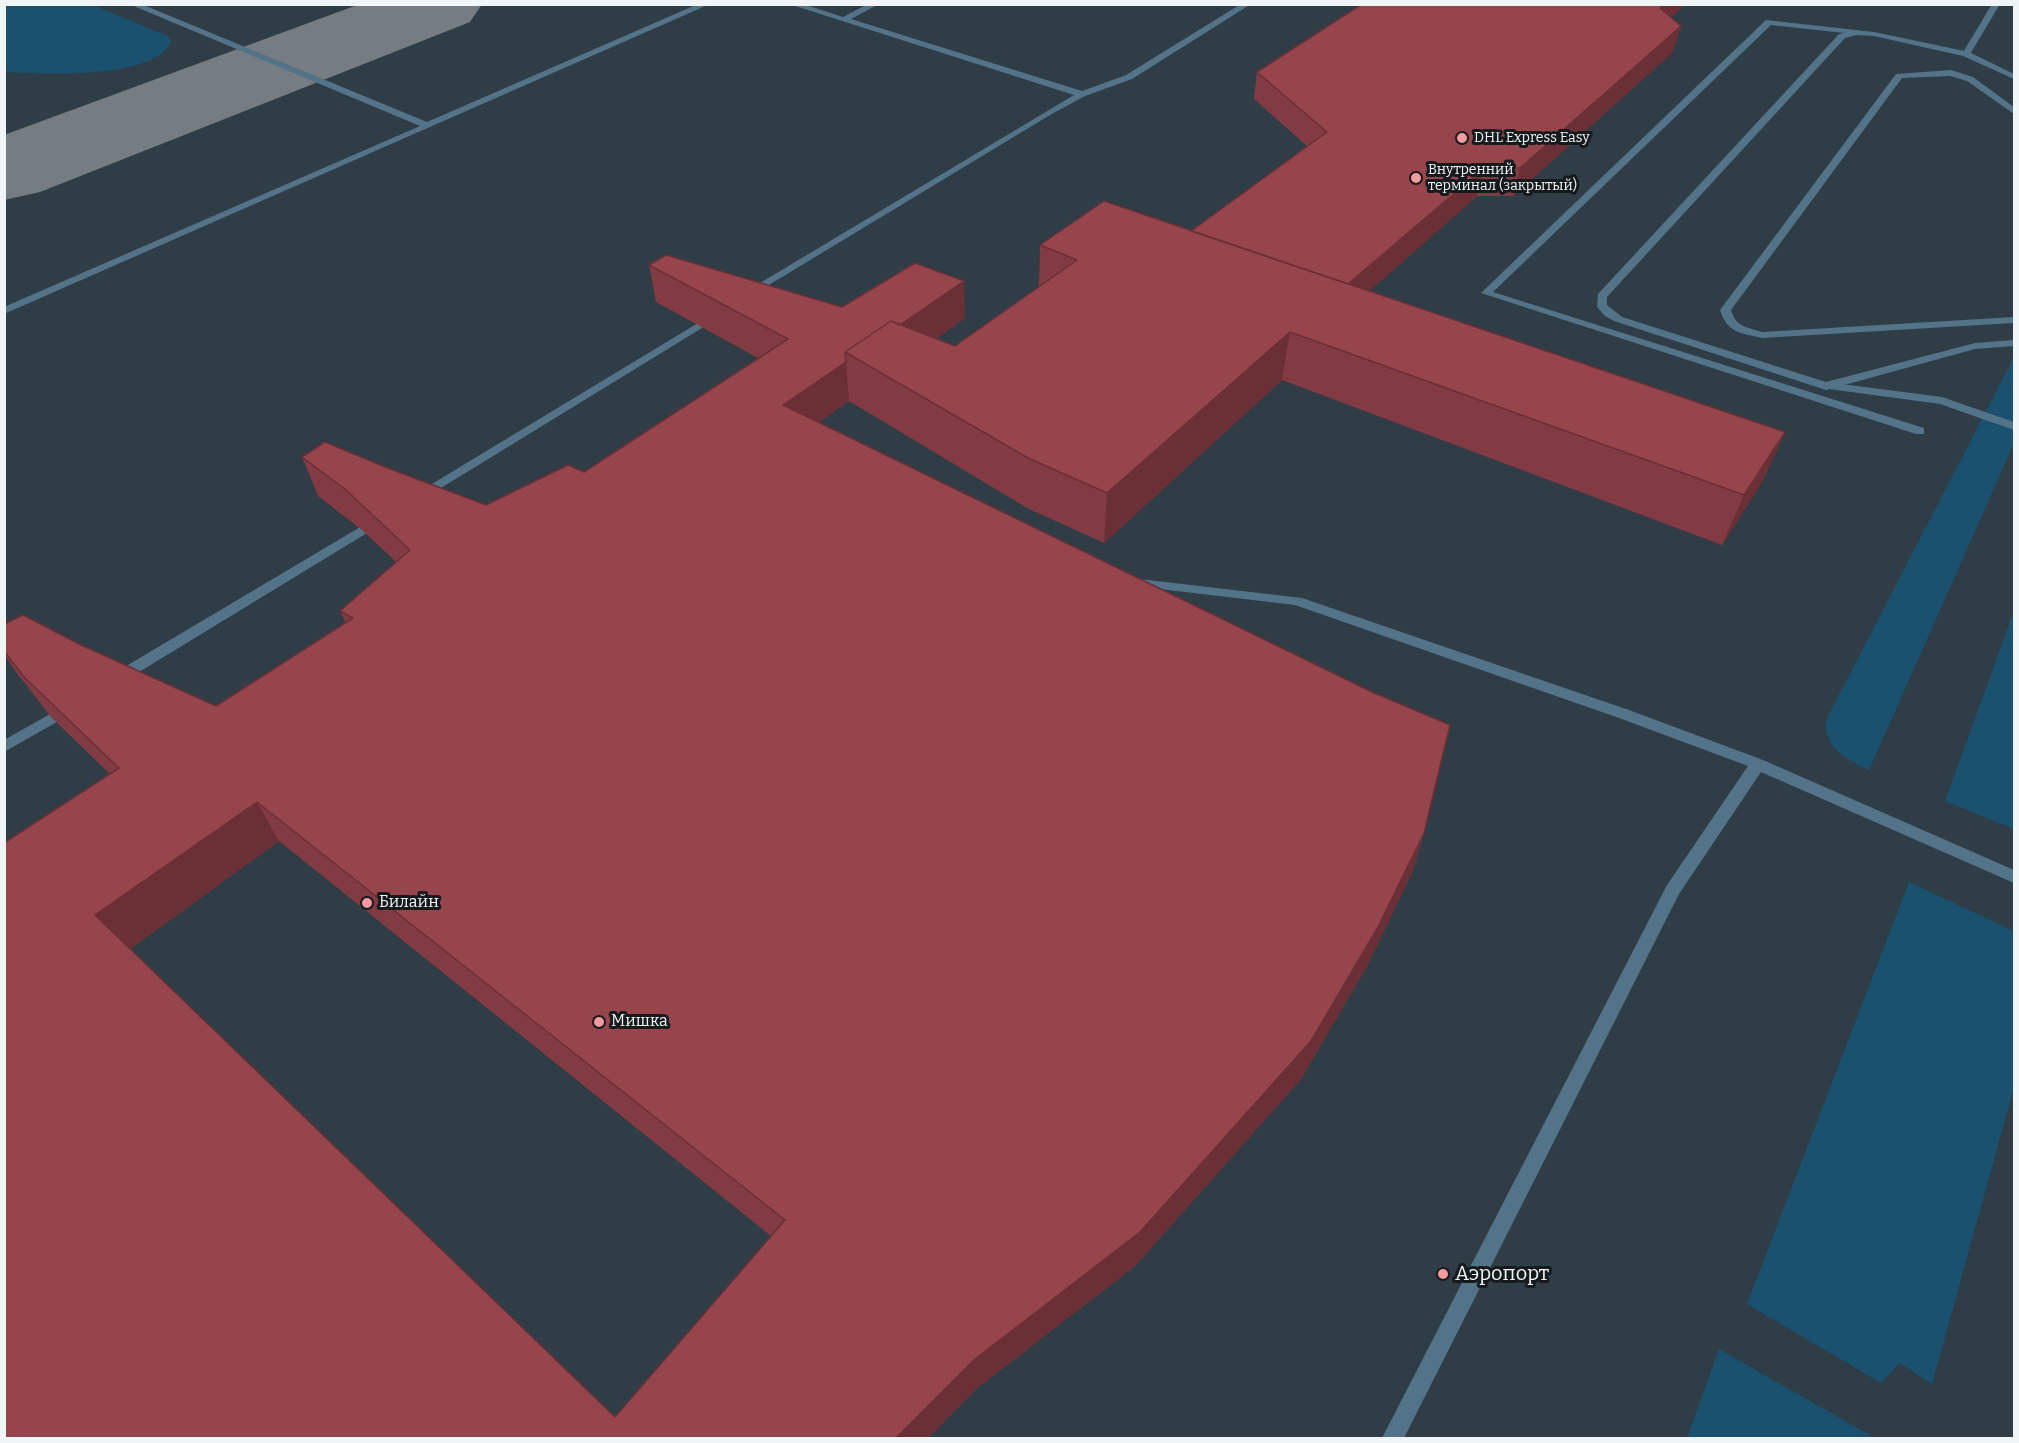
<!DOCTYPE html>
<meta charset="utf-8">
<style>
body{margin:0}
#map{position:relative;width:2019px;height:1443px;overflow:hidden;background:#2b3338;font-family:Bitter,serif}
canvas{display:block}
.frame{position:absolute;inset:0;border:6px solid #f0f5f8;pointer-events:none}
</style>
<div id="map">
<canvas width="2019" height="1443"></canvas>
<div class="frame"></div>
</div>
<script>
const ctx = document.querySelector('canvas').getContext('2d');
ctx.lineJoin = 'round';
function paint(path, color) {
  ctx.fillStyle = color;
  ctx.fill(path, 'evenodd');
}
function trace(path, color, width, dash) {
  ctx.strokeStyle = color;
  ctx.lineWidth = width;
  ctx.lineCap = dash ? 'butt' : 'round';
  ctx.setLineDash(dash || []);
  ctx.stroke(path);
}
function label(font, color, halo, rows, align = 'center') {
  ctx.font = font + ' Bitter,serif';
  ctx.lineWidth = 6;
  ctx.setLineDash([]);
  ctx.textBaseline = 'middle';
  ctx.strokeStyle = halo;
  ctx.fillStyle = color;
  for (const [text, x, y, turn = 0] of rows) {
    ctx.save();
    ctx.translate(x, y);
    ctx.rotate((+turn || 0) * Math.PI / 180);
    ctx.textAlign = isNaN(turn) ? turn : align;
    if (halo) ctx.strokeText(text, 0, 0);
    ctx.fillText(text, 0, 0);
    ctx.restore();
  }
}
const built = new Path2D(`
 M 5,5 L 2014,5 L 2014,1438 L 5,1438 Z`);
const green = new Path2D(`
 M 5,4 L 93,5 L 168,36 L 171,41 C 157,80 42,74 8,72 L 5,71 Z
 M 2014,357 L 2014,443 L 1869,770 C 1846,759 1824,749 1826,720 Z
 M 2014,611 L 2014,829 L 1945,801 Z
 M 1909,882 L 2014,931 L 2014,1087 L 1932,1384 L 1899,1363 L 1881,1383 L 1747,1304 Z
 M 1719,1349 L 1875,1438 L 1687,1438 Z`);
const taxiway = new Path2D(`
 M 360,4 L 482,4 L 470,22 L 40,192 L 4,200 L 4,135 Z`);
const lane = new Path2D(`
 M 129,4 L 141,4 L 427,122 L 698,4 L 710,4 L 4,314 L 4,307 L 420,126 Z
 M 789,4 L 803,4 L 843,17 L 868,4 L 879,4 L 851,19 L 1082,91 L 1126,75 L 1241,4 L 1251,4 L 1132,79 L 1085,96 L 1050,115 L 749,297 L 745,296 L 745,292 L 1074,95 Z
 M 1992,4 L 2000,4 L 1969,56 L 1963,56 L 1962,54 Z
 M 1951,70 L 1973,77 L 2014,107 L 2014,114 L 1967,81 L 1950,76 L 1902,78 L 1731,310 C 1736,327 1746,327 1762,332 L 2014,317 L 2014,323 L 1762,338 C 1741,333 1727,333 1720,310 L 1896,74 Z
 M 698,323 L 702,324 L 702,328 L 423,499 L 418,500 L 412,496 Z
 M 1826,382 L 1942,397 L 2014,422 L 2014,430 L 1940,404 L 1822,388 L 1820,386 Z
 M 362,526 L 367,527 L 369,530 L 367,533 L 121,683 L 111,683 L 109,679 L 111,675 Z
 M 1131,578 L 1302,598 L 1629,710 L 1763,760 L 2014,870 L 2014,883 L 1761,772 L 1679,894 L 1404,1438 L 1382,1438 L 1667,885 L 1748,766 L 1619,718 L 1295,605 L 1126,585 L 1124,582 L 1126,579 Z
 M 52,713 L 57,714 L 59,718 L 57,722 L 4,752 L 4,740 Z`);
const street = new Path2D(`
 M 1766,20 L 1874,32 L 1969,52 L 2014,74 L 2014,79 L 1963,56 L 1874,36 L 1857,35 L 1845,38 L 1607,297 L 1607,305 L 1622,317 L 1826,382 L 1975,343 L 2014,340 L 2014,346 L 1975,349 L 1826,390 L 1614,321 L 1605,316 L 1597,307 L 1598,294 L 1839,34 L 1844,33 L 1771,25 L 1493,292 L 1924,428 L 1924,434 L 1916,434 L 1481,293 Z`);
const wall = new Path2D(`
 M 1671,17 L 1673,52 L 1513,196 L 1477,196 L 1369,291 L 1785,432 L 1762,482 L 1722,545 L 1282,380 L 1104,543 L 1027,508 L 849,401 L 819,422 L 1424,833 L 1412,873 L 1367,966 L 1301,1079 L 1135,1266 L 976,1389 L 928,1438 L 4,1438 L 110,774 L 52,718 L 16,672 L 4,654 L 4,624 L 81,645 L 216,706 L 346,623 L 340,611 L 396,562 L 362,530 L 318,496 L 302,457 L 385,467 L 486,505 L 584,472 L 758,358 L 656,302 L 649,265 L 842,307 L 965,318 L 936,339 L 955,346 L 1039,287 L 1040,245 L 1191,231 L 1307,146 L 1254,99 L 1257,72 ZM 279,841 L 771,1236 L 615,1417 L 130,949 Z`);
const shadedWall = new Path2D(`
 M 1664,4 L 1686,4 L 1652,34 L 1660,8 Z
 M 1681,26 L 1673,52 L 1513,196 L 1520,168 Z
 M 1484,168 L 1477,196 L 1328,328 L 1333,298 Z
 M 964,281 L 965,318 L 885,375 L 853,357 Z
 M 1290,332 L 1282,380 L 1104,543 L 1107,493 Z
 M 846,362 L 849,401 L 788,444 L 783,405 Z
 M 1785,432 L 1762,482 L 1722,545 L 1744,495 Z
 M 257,802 L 279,841 L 124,953 L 95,915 Z
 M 1424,833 L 1412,873 L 1367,966 L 1301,1079 L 1135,1266 L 976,1389 L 928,1438 L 896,1438 Z`);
const building = new Path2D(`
 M 1362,4 L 1664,4 L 1660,8 L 1681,26 L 1520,168 L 1484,168 L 1348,284 L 1191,231 L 1327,132 L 1257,72 Z
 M 1104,201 L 1785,432 L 1744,495 L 1290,332 L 1107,493 L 1028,458 L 845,352 L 891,321 L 955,346 L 1077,260 L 1040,245 Z
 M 666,255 L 842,307 L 915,263 L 964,281 L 900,325 L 891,321 L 845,352 L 846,362 L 783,405 L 1372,692 L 1450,725 L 1424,833 L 1378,927 L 1311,1041 L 1140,1232 L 975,1359 L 896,1438 L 4,1438 L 4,843 L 119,768 L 25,678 L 4,651 L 4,624 L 23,615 L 81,645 L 216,706 L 353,618 L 340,611 L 410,550 L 346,490 L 302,457 L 325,442 L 385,467 L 486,505 L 568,465 L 584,472 L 788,339 L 649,265 ZM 257,802 L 785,1220 L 615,1417 L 95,915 Z`);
const markers = [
 [1462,138,6,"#f49aa0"],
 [1416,178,6,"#f49aa0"],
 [367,903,6,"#f49aa0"],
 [599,1022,6,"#f49aa0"],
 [1443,1274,6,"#f49aa0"]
];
const farPoinames = [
 ["DHL Express Easy",1474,138],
 ["Внутренний",1428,170],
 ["терминал (закрытый)",1428,186]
];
const poiNames = [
 ["Билайн",379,903],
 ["Мишка",611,1022]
];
const nearPoinames = [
 ["Аэропорт",1455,1274]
];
paint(built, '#2f3d46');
paint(green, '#1a516f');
paint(taxiway, '#767d82');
paint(lane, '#537388');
paint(street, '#537388');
paint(wall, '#823b42');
paint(shadedWall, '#6a3036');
paint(building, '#97454d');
trace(building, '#6a3036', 1.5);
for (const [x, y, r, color] of markers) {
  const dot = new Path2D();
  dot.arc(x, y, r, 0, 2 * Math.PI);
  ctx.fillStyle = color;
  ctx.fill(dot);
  trace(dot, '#161a1c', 2);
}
label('14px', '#f0f5f8', '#161a1c', farPoinames, 'left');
label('16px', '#f0f5f8', '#161a1c', poiNames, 'left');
label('20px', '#f0f5f8', '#161a1c', nearPoinames, 'left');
</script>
